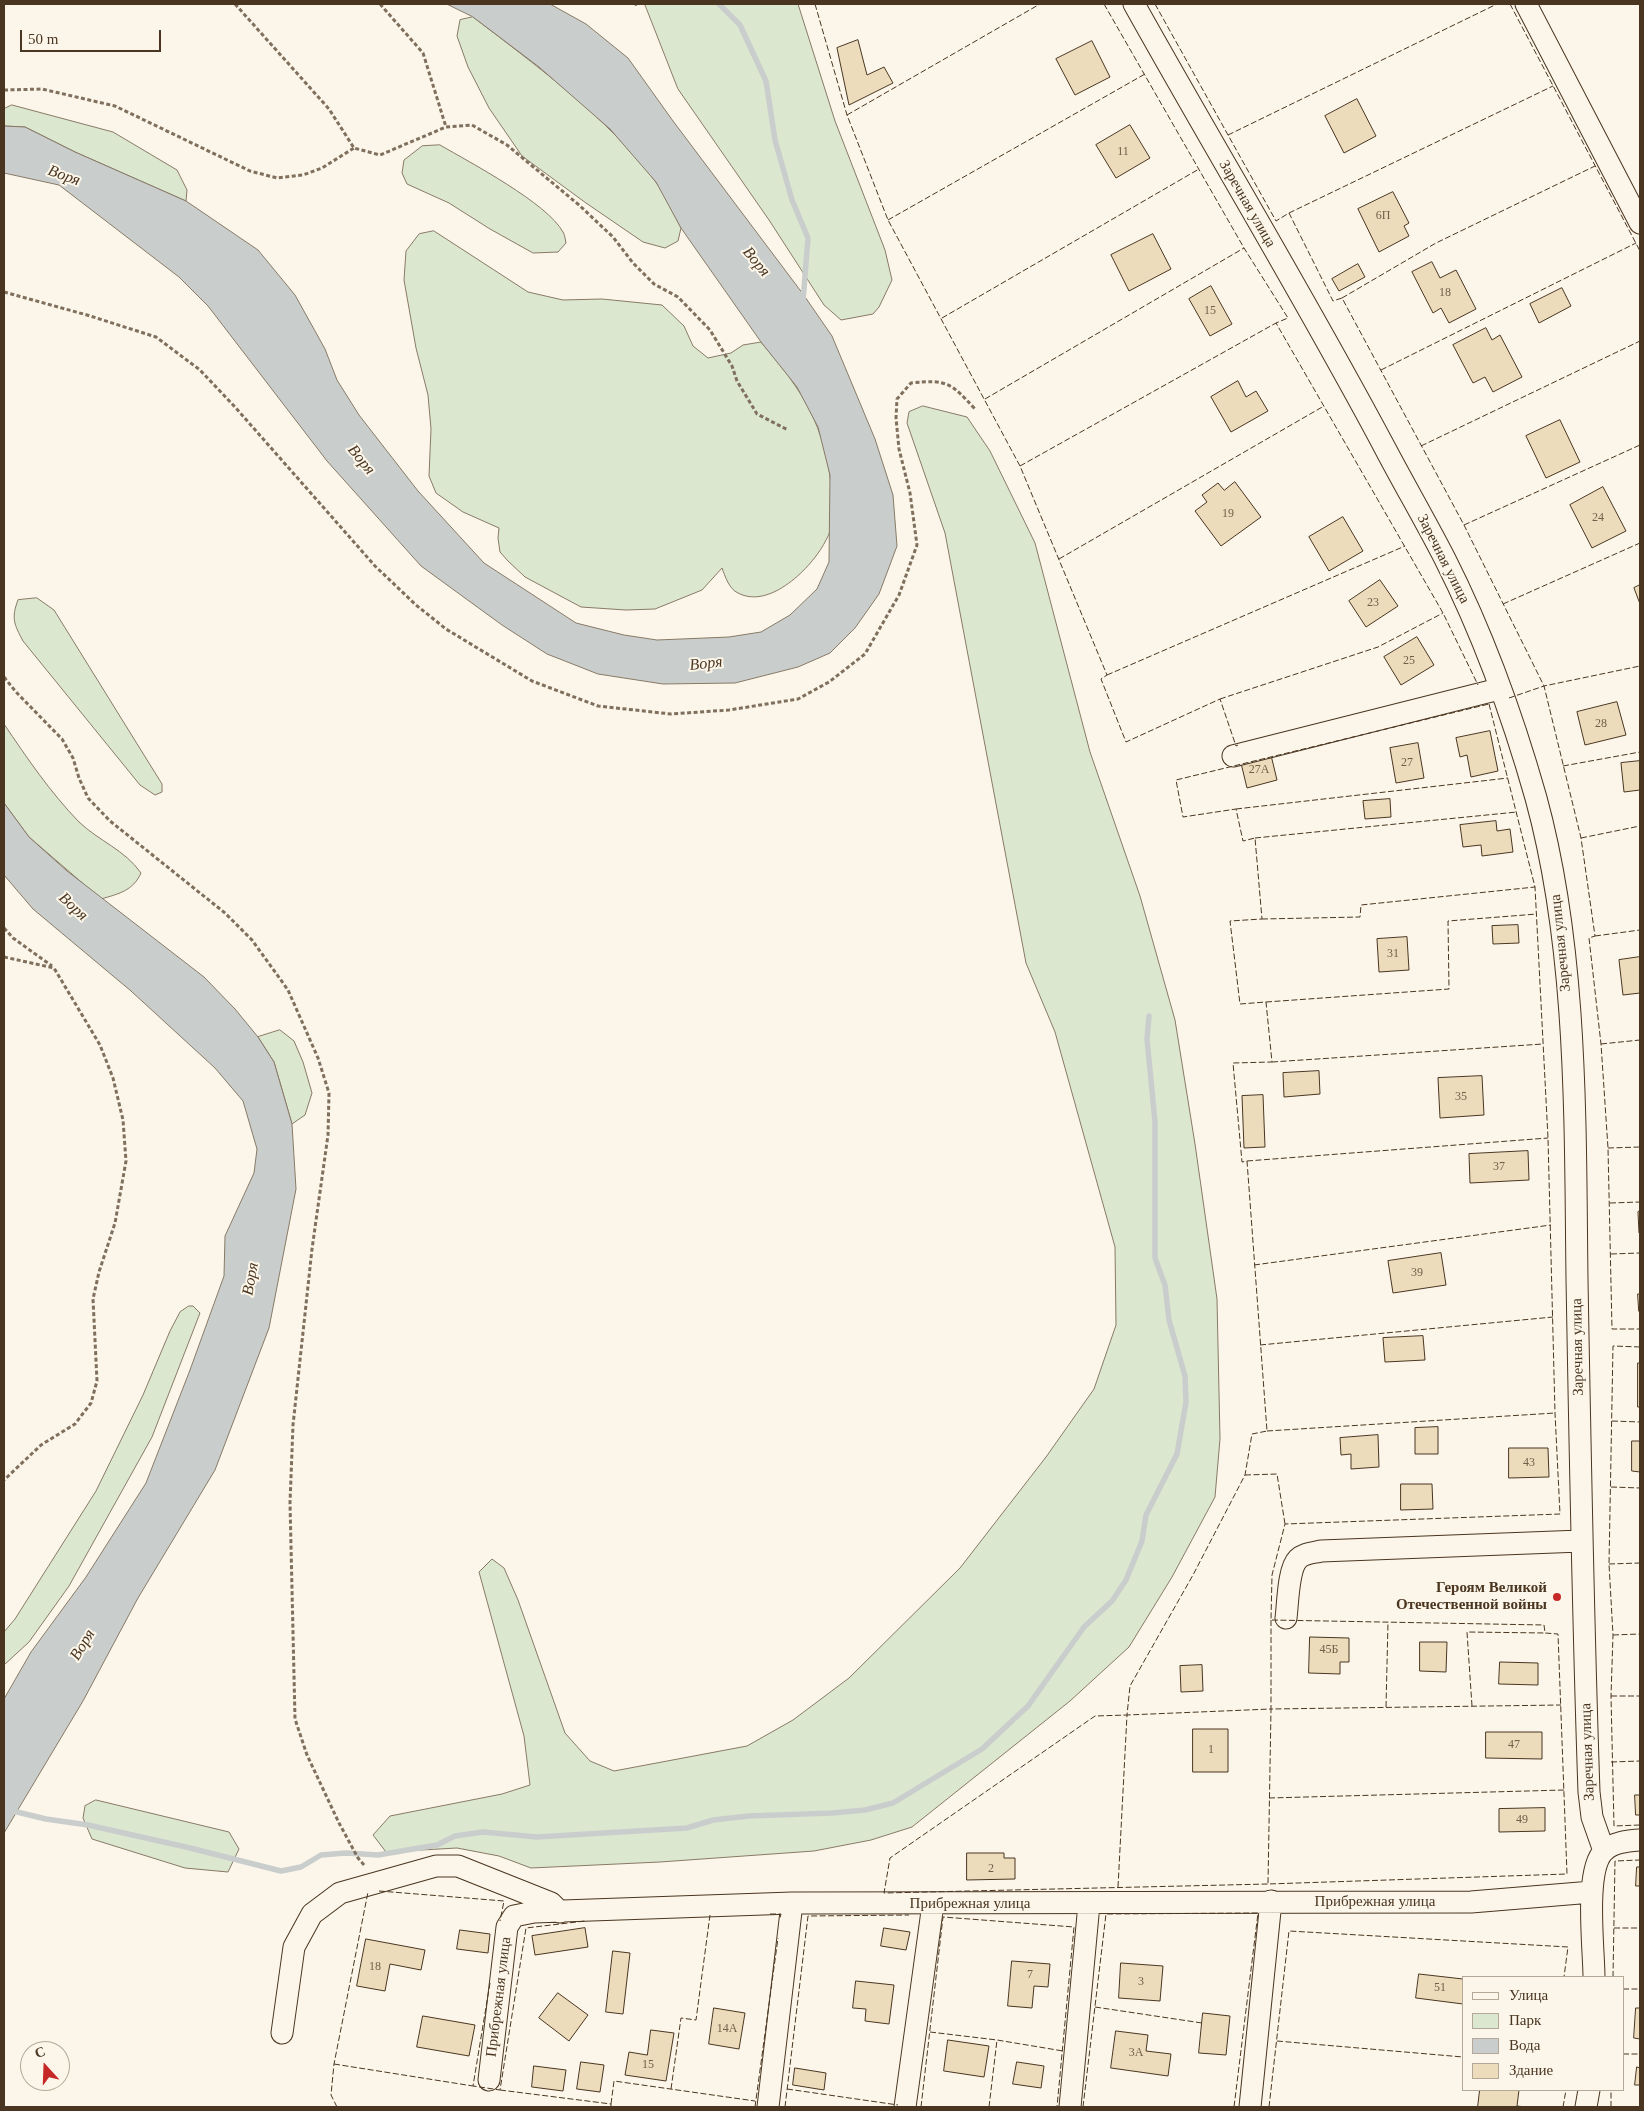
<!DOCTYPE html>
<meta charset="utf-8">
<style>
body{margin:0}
#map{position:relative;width:1644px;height:2111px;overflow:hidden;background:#fbf6e9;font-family:"Times New Roman",serif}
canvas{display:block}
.frame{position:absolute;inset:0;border:5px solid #4a3520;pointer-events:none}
.legend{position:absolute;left:1462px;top:1976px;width:162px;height:115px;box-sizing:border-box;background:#fbf6e9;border:1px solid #b4a999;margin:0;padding:6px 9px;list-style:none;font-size:15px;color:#4a3520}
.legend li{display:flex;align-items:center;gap:10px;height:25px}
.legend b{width:25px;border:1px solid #b4a999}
.north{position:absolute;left:20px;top:2041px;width:50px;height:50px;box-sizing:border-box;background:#fbf6e9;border:1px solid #b4a999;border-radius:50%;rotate:340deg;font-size:14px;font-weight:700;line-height:20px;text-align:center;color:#4a3520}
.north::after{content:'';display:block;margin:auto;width:18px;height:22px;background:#c62828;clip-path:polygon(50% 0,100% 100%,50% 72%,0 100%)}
.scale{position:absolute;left:20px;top:30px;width:141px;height:22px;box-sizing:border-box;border:2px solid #4a3520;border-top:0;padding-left:6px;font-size:15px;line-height:18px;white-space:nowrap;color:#4a3520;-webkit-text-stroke:4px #fbf6e9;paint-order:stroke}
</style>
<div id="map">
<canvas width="1644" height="2111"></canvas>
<div class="frame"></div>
<ul class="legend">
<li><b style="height:6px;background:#fbf6e9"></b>Улица</li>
<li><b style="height:14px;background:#dce7d0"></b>Парк</li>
<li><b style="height:14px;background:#c9cecd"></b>Вода</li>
<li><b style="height:14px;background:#ecdcbc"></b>Здание</li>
</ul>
<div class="north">С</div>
<div class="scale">50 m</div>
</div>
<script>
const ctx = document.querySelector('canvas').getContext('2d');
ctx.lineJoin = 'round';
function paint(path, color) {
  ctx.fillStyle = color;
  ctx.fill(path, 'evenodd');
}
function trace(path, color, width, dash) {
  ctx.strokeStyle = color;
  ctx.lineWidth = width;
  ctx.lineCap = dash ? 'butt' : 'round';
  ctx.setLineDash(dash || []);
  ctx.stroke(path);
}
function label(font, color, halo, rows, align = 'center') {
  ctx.font = font + ' "Times New Roman",serif';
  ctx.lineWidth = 4;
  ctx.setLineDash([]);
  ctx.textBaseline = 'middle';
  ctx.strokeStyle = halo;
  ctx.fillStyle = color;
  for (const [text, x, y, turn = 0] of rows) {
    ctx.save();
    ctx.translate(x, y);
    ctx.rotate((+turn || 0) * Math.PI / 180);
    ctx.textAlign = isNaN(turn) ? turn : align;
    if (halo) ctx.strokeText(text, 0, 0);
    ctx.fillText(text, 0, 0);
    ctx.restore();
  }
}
const green = new Path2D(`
 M 645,4 L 798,4 L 835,121 L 885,250 L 892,280 L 879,307 L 873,314 L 841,320 L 824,305 L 769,220 L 678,89 Z
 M 473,17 C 538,67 606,116 655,181 C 666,195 673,213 681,228 L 678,241 L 665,248 L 643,242 L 586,203 L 522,156 L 489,108 L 468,67 L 457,36 L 460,20 Z
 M 12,105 L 113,132 L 177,170 L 187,190 L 186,201 L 75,152 L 25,127 L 4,126 L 4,109 Z
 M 440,145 C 471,163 547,203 563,232 C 565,235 565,239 566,243 L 558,252 L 533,253 L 490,229 L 449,203 L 407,184 L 402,173 L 404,160 L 422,146 Z
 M 434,231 L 528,292 L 563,300 L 602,299 L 662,305 L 684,326 L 693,346 L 708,358 L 731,353 L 743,345 L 761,342 C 773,357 786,371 796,387 C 824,427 836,480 831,528 C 830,533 827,538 825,542 C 812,567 770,610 738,593 C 729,589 725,576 722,568 L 702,590 L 655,609 L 626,610 L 581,607 L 525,577 L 508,561 L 500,552 L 498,538 L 499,528 L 463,512 L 436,493 L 429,476 L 431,429 L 428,395 L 416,348 L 404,280 L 406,251 L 419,234 Z
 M 923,406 L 967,417 L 990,451 L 1035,543 L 1090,752 L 1140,896 L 1175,1020 L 1195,1144 L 1217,1299 L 1220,1439 L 1215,1497 L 1172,1577 L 1129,1647 L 1070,1701 L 912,1827 L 871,1840 L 814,1851 L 660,1862 L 531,1868 L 499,1856 L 457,1848 L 386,1852 L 373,1835 L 390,1816 L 502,1794 L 530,1785 L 524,1736 L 479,1572 L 492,1559 L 504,1568 L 518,1600 L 565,1733 L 590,1761 L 614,1771 L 747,1746 L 793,1720 L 849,1678 L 960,1568 L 1046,1457 L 1094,1389 L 1116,1325 L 1115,1247 L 1055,1032 L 1026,963 L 945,533 L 907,423 L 909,412 Z
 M 37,598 L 54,610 L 162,784 L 162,792 L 155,795 L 140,785 L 23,641 C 14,624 11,618 18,600 Z
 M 4,724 C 27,758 50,792 79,822 C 99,841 125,850 141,873 C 133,891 118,894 101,899 L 29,837 L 4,803 Z
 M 280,1030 L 294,1041 L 303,1062 L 312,1093 L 305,1115 L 292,1124 L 274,1062 L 258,1037 Z
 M 189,1306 L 193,1306 L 200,1313 L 152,1437 L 69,1586 L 29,1642 L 4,1665 L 4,1632 L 15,1619 L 96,1491 L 143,1395 L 170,1331 L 180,1312 Z
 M 96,1800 L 229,1832 L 239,1849 L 228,1872 L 185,1868 L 92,1839 L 83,1818 L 85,1806 Z`);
const water = new Path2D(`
 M 447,4 L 550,4 L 586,24 L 628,58 L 673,121 L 803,294 L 832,336 L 875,439 L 893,495 L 897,546 L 879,594 L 855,628 L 830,653 L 798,667 L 735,683 L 663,684 L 598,674 L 547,654 L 502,625 L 421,566 L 327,461 L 208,306 L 179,277 L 59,185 L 4,173 L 4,126 L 25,127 L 75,152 L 186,201 L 258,250 L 295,295 L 325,349 L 337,380 L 359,415 L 418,491 L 484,563 L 576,623 L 624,635 L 657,640 L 729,637 L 761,632 L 790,615 L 817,589 L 829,562 L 830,475 L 818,427 L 797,387 L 761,342 L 681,228 L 656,182 L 610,129 L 539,67 L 473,17 Z
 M 4,803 L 29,837 L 67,871 L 204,977 L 235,1009 L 258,1037 L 274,1062 L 292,1124 L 296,1189 L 269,1328 L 215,1470 L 138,1598 L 83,1701 L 4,1833 L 4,1699 L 31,1652 L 86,1577 L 146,1483 L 190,1370 L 224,1276 L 225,1236 L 254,1173 L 257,1149 L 243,1101 L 215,1068 L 131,991 L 33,909 L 4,875 Z`);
const stream = new Path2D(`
 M 719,4 L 740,25 L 766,81 L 775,140 L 792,200 L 808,238 L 803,301
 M 4,1811 L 17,1812 L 46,1819 L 88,1825 L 186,1847 L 281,1871 L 301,1867 L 321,1855 L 346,1853 L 378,1855 L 437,1845 L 455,1836 L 483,1832 L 537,1837 L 687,1828 L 713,1820 L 749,1816 L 832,1813 L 865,1810 L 893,1803 L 982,1749 L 1028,1706 L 1084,1627 L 1112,1601 L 1126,1580 L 1142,1541 L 1146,1515 L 1177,1454 L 1186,1402 L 1185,1376 L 1169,1320 L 1165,1285 L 1155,1258 L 1155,1122 L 1147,1039 L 1149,1016`);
const building = new Path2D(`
 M 858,40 L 867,75 L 884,67 L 893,83 L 849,105 L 837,48 Z
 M 1092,41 L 1110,77 L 1075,95 L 1056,59 Z
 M 1357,99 L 1376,136 L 1344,153 L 1325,116 Z
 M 1130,125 L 1150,158 L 1116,178 L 1096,145 Z
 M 1393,192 L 1409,223 L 1404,226 L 1409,236 L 1379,252 L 1358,209 Z
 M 1153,234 L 1171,269 L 1129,291 L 1111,255 Z
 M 1432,262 L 1440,278 L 1456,270 L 1476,309 L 1449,323 L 1441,308 L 1433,313 L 1412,272 Z
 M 1358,264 L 1365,277 L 1339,291 L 1332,279 Z
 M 1211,286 L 1232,324 L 1210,336 L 1189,299 Z
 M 1562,288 L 1571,306 L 1539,323 L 1530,304 Z
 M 1486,328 L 1492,340 L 1500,335 L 1522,377 L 1493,392 L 1485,377 L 1473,383 L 1453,345 Z
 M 1238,381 L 1246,397 L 1256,391 L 1268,411 L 1231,432 L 1211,397 Z
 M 1560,420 L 1580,462 L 1546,478 L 1526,436 Z
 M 1235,482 L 1261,517 L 1221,546 L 1195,511 L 1207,502 L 1202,495 L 1218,483 L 1224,490 Z
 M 1603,487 L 1626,531 L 1592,548 L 1570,505 Z
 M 1343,517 L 1363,551 L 1329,571 L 1309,537 Z
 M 1380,580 L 1398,606 L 1366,627 L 1349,601 Z
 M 1640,585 L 1640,604 L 1634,588 Z
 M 1417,637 L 1434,665 L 1401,685 L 1384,657 Z
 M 1617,702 L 1626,735 L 1585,745 L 1577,712 Z
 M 1490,731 L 1498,771 L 1471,777 L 1467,755 L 1460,757 L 1456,738 Z
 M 1418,743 L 1424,778 L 1396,783 L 1390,748 Z
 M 1270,751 L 1277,780 L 1247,788 L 1240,759 Z
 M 1640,761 L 1640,790 L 1624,792 L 1621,763 Z
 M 1390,799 L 1391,817 L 1365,819 L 1363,801 Z
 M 1496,821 L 1497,831 L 1510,829 L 1513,852 L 1482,856 L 1481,845 L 1463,847 L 1460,825 Z
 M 1518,925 L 1519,943 L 1493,944 L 1492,926 Z
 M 1407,937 L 1409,970 L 1379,972 L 1377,939 Z
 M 1640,957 L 1640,993 L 1623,995 L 1619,960 Z
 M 1319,1071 L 1320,1094 L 1284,1097 L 1283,1073 Z
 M 1482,1076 L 1484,1115 L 1440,1118 L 1438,1078 Z
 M 1263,1095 L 1265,1147 L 1244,1148 L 1242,1096 Z
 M 1528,1151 L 1529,1180 L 1470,1183 L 1469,1154 Z
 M 1640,1211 L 1640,1233 L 1639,1233 L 1638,1212 Z
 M 1441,1253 L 1446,1285 L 1393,1293 L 1388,1261 Z
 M 1638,1294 L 1640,1294 L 1640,1310 L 1639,1311 Z
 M 1423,1336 L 1425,1360 L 1385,1362 L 1383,1338 Z
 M 1638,1363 L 1640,1363 L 1640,1407 L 1638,1407 Z
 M 1438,1427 L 1438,1454 L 1415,1454 L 1415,1428 Z
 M 1378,1435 L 1379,1467 L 1351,1469 L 1351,1454 L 1341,1455 L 1340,1438 Z
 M 1632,1441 L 1640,1441 L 1640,1472 L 1632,1471 Z
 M 1509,1448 L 1548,1448 L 1549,1477 L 1509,1478 Z
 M 1401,1484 L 1432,1484 L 1433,1509 L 1401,1510 Z
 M 1310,1637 L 1349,1638 L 1349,1662 L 1340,1662 L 1340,1674 L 1309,1673 Z
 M 1420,1642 L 1447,1642 L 1446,1672 L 1420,1671 Z
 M 1500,1662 L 1538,1663 L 1538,1685 L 1499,1684 Z
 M 1202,1665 L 1203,1691 L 1181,1692 L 1180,1666 Z
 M 1193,1729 L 1228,1729 L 1228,1772 L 1193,1772 Z
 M 1486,1732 L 1542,1732 L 1542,1759 L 1486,1758 Z
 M 1635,1795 L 1640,1795 L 1640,1815 L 1636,1815 Z
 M 1545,1808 L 1545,1831 L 1499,1832 L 1499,1809 Z
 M 967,1853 L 1004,1853 L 1004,1858 L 1015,1858 L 1015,1879 L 967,1880 Z
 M 1637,1867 L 1640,1867 L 1640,1886 L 1636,1886 Z
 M 585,1928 L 588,1947 L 535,1955 L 532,1936 Z
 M 884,1928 L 910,1932 L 906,1950 L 881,1946 Z
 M 460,1930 L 490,1934 L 488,1953 L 457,1949 Z
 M 366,1939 L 425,1950 L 421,1970 L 390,1964 L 385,1991 L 357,1986 Z
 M 613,1951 L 630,1953 L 623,2014 L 606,2012 Z
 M 1012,1961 L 1050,1964 L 1048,1987 L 1034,1986 L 1032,2008 L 1008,2006 Z
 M 1121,1963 L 1163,1966 L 1160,2001 L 1119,1998 Z
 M 1419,1974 L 1463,1979 L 1463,2004 L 1416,1998 Z
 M 856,1981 L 894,1985 L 889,2024 L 865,2021 L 866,2009 L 853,2008 Z
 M 558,1993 L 588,2015 L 569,2041 L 539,2018 Z
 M 714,2008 L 745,2013 L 739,2049 L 709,2044 Z
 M 1636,2008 L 1640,2008 L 1640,2039 L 1634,2038 Z
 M 1203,2013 L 1230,2016 L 1226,2055 L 1199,2053 Z
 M 423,2016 L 475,2025 L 469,2056 L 417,2047 Z
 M 651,2030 L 674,2033 L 666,2081 L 625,2075 L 629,2052 L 647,2055 Z
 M 1116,2031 L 1148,2035 L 1146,2051 L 1171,2054 L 1168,2076 L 1111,2068 Z
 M 948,2040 L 989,2046 L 984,2077 L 944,2071 Z
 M 581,2062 L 604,2065 L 600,2092 L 577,2089 Z
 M 1017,2062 L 1044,2066 L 1041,2088 L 1013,2084 Z
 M 534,2066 L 566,2070 L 563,2091 L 532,2087 Z
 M 1637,2067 L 1640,2068 L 1640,2085 L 1635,2085 Z
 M 795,2068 L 826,2073 L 824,2090 L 793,2085 Z
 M 1480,2090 L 1519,2090 L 1517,2106 L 1526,2107 L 1478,2107 Z`);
const path = new Path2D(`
 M 235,4 L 329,109 L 354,148 L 380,155 L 446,127 L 472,125 L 507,145 L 579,205 L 613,237 L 633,263 L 654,284 L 678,297 L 710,330 L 732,366 L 737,381 L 757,414 L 788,430
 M 380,4 L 423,53 L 446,127
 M 635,4 L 637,5
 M 4,90 L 42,89 L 115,106 L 250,171 L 277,178 L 303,175 L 322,168 L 354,148
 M 4,292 L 87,315 L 156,337 L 200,370 L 235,407 L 375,566 L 416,605 L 446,629 L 532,681 L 598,706 L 671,714 L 729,710 L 798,699 L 829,682 L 865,654 L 899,595 L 917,545 L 910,493 L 899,449 L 896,418 L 897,399 L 911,383 C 947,379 951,383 975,409
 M 4,677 L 16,692 L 62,739 L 73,758 L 79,778 L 88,798 L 110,821 L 225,913 L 252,940 L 288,990 L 318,1058 L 329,1093 L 328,1135 L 312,1249 L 293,1425 L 290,1503 L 295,1719 L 307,1755 L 339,1823 L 358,1858 L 365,1866
 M 4,928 L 13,938 L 52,966
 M 4,957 L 54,968 L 100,1045 L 113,1078 L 123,1120 L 126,1161 L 115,1223 L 99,1272 L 93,1299 L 97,1381 L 91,1403 L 75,1424 L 41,1445 L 4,1480`);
const minor = new Path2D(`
 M 1134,4 C 1217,153 1306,299 1386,450 C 1405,486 1426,522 1445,559 C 1483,634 1513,717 1536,798 C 1578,951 1575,1122 1577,1279 C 1580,1450 1583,1621 1589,1792 L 1592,1817 L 1604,1851
 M 1526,4 L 1640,223
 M 1233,756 L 1499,689
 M 1286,1618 C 1288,1603 1288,1569 1298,1559 C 1304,1553 1313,1553 1321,1551 L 1581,1541
 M 1594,1977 C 1594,1949 1584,1870 1604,1851 C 1613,1842 1628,1841 1640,1840
 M 282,2033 L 294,1947 L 312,1914 L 340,1893 L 436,1866 L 458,1866 L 551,1903 L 560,1912
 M 489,2080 L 507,1927 L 514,1916 L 534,1912 L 792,1903 L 1471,1902 L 1592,1892
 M 768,2107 L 792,1903
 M 905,2107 L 933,1904
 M 1070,2107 L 1089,1904
 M 1250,2107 L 1271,1901
 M 1586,2107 L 1589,2090`);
const fence = new Path2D(`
 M 815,4 L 847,115 L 888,220 L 1020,466 L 1107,675 L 1101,679 L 1126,742 L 1220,699 L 1236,746 L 1238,745
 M 1104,4 L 1244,248 L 1288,318 L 1276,323 L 1443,613 L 1478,685
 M 1155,4 L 1276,221 L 1289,213 L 1333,301 L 1342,298 L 1464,525 L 1544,686 L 1581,838 L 1595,936 L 1589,938 L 1601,1044 L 1608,1148 L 1612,1329 L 1640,1329
 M 1510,4 L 1640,251
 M 847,115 L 1040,4
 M 1228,135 L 1497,4
 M 1289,213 L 1553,86
 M 888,220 L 1145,74
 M 1342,298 L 1436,243 L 1595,166
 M 942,318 L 1199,169
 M 1381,370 L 1636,243
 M 985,399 L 1244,248
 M 1421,446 L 1640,341
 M 1020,466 L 1276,323
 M 1464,525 L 1640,445
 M 1059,559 L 1324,406
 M 1503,604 L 1640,543
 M 1107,675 L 1405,546
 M 1509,698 L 1544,686 L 1640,666
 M 1220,699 L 1378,647 L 1443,613
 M 1489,704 L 1535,887 L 1548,1138 L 1555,1413 L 1560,1514 L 1285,1524 L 1272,1575 L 1271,1620 L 1544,1625 L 1545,1633 L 1558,1634 L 1567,1874 L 1268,1884 L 884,1893 L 890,1858 L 1095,1716 L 1127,1715 L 1130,1686 L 1193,1575 L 1245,1475 L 1252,1434 L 1267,1431 L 1247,1161 L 1242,1162 L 1233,1063 L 1272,1062 L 1266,1002 L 1240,1004 L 1230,921 L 1262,919 L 1255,838 L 1243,841 L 1236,809 L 1183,817 L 1176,780 Z
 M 1563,766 L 1640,752
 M 1236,809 L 1508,778
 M 1255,838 L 1517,812
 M 1581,838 L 1640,826
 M 1262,919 L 1360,917 L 1361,905 L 1535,887
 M 1595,936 L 1640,930
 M 1266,1002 L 1449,989 L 1448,921 L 1537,914
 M 1601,1044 L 1640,1040
 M 1272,1062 L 1543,1044
 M 1608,1148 L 1640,1147
 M 1247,1161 L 1548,1138
 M 1610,1203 L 1640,1202
 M 1611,1254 L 1640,1253
 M 1254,1265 L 1551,1225
 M 1260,1345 L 1553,1317
 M 1640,1347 L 1613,1346 L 1609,1564 L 1613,1635 L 1611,1696 L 1614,1826 L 1640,1825
 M 1612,1421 L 1640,1422
 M 1267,1431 L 1555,1413
 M 1245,1475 L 1277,1474 L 1285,1524
 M 1611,1487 L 1640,1488
 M 1609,1564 L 1640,1563
 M 1271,1620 L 1271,1709 L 1561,1705
 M 1613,1635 L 1640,1634
 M 1611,1696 L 1640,1696
 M 1472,1706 L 1467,1632 L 1545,1633
 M 1386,1707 L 1388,1622
 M 1611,1762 L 1640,1761
 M 1269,1798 L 1564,1790
 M 1118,1887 L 1127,1715 L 1271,1709 L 1268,1884
 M 379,1891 L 504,1901 L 500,1921
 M 770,1914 L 781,1914 L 780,1918
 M 1614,1928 L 1640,1928
 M 1613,1977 L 1615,1861 L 1640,1860
 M 490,1983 L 473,2086 L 500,2090 L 526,1928 L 585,1921
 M 1623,1989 L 1640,1989
 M 1095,2007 L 1202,2023
 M 930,2032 L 997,2040
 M 1277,2041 L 1463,2057
 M 1623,2054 L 1640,2054
 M 334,2064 L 473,2086
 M 671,2089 L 681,2018 L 696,2020 L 710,1915
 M 787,2089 L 898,2105
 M 500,2090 L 611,2104 L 611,2107
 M 611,2104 L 614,2081 L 755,2101
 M 337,2107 L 331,2095 L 334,2064 L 368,1892
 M 755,2107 L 778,1938
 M 785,2107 L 808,1916 L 909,1915
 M 921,2107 L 943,1917 L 1074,1927 L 1057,2107
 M 989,2107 L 997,2040 L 1063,2051
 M 1083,2107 L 1106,1914 L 1258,1913 L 1234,2107
 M 1269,2107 L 1289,1931 L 1568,1947 L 1564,1977
 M 1563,2107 L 1566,2090
 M 1611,2107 L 1611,2090`);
const markers = [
 [1557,1597,5,"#c62828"]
];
const numberNames = [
 ["11",1123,152],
 ["6П",1383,216],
 ["18",1445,293],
 ["15",1210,311],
 ["19",1228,514],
 ["24",1598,518],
 ["23",1373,603],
 ["25",1409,661],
 ["28",1601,724],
 ["27",1407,763],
 ["27А",1259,770],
 ["31",1393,954],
 ["35",1461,1097],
 ["37",1499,1167],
 ["39",1417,1273],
 ["43",1529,1463],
 ["45Б",1329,1650],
 ["47",1514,1745],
 ["1",1211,1750],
 ["49",1522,1820],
 ["2",991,1869],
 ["18",375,1967],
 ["7",1030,1975],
 ["3",1141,1982],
 ["51",1440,1988],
 ["14А",727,2029],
 ["3А",1136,2053],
 ["15",648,2065]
];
const streetNames = [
 ["Заречная улица",1247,204,60],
 ["Заречная улица",1443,559,63],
 ["Заречная улица",1561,943,-96],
 ["Заречная улица",1578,1347,-91],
 ["Заречная улица",1588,1752,-92],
 ["Прибрежная улица",1375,1902],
 ["Прибрежная улица",970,1904],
 ["Прибрежная улица",499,1997,-83]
];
const poiNames = [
 ["Героям Великой",1547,1588],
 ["Отечественной войны",1547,1605]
];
const waterNames = [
 ["Воря",64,176,20],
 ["Воря",756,262,50],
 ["Воря",361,460,51],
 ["Воря",706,664,-6],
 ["Воря",73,907,43],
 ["Воря",251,1279,-80],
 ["Воря",83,1645,-59]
];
paint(green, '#dce7d0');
trace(green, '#887966', 1);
paint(water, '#c9cecd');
trace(water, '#887966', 1);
trace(stream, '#c9cecd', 5.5);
paint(building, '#ecdcbc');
trace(building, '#4a3520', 1);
trace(minor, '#4a3520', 23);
trace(path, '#7f6f5c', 3, [4, 2.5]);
trace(minor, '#fbf6e9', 21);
trace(fence, '#4a3520', 1, [6, 2.5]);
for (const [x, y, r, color] of markers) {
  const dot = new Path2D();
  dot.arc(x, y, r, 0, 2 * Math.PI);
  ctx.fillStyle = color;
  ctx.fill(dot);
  trace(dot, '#fbf6e9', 2);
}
label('12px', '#725f47', null, numberNames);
label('15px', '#4a3520', '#fbf6e9', streetNames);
label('bold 15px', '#4a3520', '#fbf6e9', poiNames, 'right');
label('italic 16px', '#4a3520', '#fbf6e9', waterNames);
</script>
